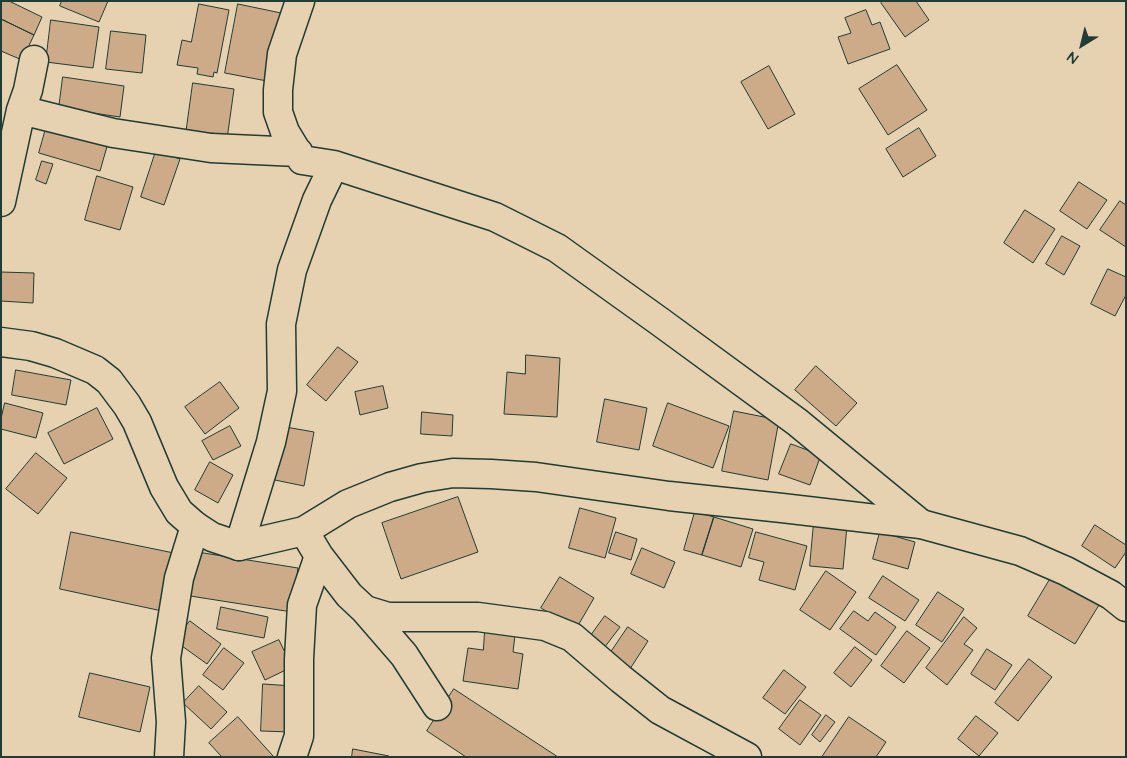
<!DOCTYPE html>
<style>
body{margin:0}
#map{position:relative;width:1127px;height:758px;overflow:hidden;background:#e6d1b0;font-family:"Architects Daughter",sans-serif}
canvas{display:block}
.frame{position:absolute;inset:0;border:2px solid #1f3d34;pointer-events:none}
.north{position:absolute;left:1057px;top:20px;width:50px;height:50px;-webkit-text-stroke:4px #e6d1b0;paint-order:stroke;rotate:216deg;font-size:14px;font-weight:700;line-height:20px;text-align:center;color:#1f3d34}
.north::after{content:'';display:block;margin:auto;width:18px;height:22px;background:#1f3d34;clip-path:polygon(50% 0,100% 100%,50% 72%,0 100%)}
</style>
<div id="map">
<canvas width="1127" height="758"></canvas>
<div class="frame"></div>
<div class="north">N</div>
</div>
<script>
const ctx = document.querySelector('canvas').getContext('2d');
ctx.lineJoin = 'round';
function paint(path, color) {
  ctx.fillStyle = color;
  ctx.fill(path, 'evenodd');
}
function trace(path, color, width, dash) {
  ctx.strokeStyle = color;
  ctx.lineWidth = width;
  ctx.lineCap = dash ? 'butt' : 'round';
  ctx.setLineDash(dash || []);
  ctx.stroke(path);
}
const building = new Path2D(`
 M 1,1 L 9,1 L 42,17 L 34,35 L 1,19 Z
 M 62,1 L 108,1 L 99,22 L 60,6 Z
 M 883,1 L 916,1 L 929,20 L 905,37 L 881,3 Z
 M 199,4 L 229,10 L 217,73 L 214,72 L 213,77 L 197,74 L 198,68 L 177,65 L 182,40 L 191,42 Z
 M 238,4 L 281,13 L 267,81 L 225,73 Z
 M 866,10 L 872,25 L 880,22 L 890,49 L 848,64 L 838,37 L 851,33 L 845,18 Z
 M 1,19 L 34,35 L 22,60 L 1,51 Z
 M 51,20 L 99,27 L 93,68 L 46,62 Z
 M 111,31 L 146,35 L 142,73 L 106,69 Z
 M 897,65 L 927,110 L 888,135 L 859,89 Z
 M 769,66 L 795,114 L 768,129 L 741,82 Z
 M 63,77 L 124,86 L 120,117 L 59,108 Z
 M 193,83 L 234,89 L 227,139 L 186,134 Z
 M 47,125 L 108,143 L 100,171 L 39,153 Z
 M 919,128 L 936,156 L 903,177 L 886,149 Z
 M 156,151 L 180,159 L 164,205 L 141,197 Z
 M 42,161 L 53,164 L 46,184 L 36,180 Z
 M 97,176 L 133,187 L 120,230 L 85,220 Z
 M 1079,182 L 1107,200 L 1087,229 L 1060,211 Z
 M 1120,201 L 1126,205 L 1126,247 L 1100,230 Z
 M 1025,210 L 1055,229 L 1033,263 L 1004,243 Z
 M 1062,236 L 1080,246 L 1064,275 L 1046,264 Z
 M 1108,269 L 1126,277 L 1126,295 L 1115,316 L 1091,304 Z
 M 1,272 L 34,273 L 33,303 L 1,301 Z
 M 338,347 L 358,362 L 326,401 L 307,385 Z
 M 526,355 L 560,358 L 557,417 L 504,414 L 507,372 L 525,374 Z
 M 816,366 L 857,403 L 836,426 L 795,390 Z
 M 16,370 L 71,380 L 66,405 L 12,395 Z
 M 220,382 L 239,408 L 205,434 L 185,407 Z
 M 383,386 L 388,408 L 360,415 L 355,392 Z
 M 605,399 L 647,408 L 639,450 L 597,442 Z
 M 5,403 L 43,413 L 36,438 L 1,429 L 1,419 Z
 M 668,403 L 729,426 L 713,468 L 653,446 Z
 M 97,408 L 113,439 L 64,464 L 48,433 Z
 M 734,411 L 779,420 L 768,480 L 722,471 Z
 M 422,412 L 453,415 L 452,436 L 421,434 Z
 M 230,426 L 241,446 L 213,460 L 202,441 Z
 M 280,426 L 314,432 L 304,486 L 270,479 Z
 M 791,444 L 821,455 L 810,485 L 779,474 Z
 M 36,453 L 67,478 L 38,514 L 6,489 Z
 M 210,462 L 233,475 L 218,503 L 195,490 Z
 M 458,497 L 478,552 L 401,579 L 382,523 Z
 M 580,508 L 616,518 L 605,558 L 569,548 Z
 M 695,512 L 714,517 L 702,555 L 684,550 Z
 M 714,517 L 753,529 L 741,567 L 702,555 Z
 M 814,523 L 847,526 L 843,569 L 810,566 Z
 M 1095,525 L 1126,545 L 1126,552 L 1115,568 L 1082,546 Z
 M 71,532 L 174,553 L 162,611 L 60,589 Z
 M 616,532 L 637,539 L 631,560 L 609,553 Z
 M 756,532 L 807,546 L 795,590 L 759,580 L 764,562 L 749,558 Z
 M 880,532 L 915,542 L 908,569 L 873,559 Z
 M 642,548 L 675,562 L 664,588 L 631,574 Z
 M 191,551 L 298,568 L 292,612 L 184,595 Z
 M 826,571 L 856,592 L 830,630 L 800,610 Z
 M 883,576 L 919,600 L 905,621 L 869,598 Z
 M 1052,576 L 1099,605 L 1075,644 L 1028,616 Z
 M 560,577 L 594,598 L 576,629 L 541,608 Z
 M 938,592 L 964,609 L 942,642 L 916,625 Z
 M 221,607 L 268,617 L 264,638 L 217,629 Z
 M 854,611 L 868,621 L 875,612 L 896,627 L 876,655 L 840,629 Z
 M 605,616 L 620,627 L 601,652 L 587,641 Z
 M 964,617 L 977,628 L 964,644 L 973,650 L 947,685 L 926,668 Z
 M 190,621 L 221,644 L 207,664 L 175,641 Z
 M 628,627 L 648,641 L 628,672 L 607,658 Z
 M 485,631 L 515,635 L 513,652 L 523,654 L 518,689 L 463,681 L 468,648 L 483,650 Z
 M 907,631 L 930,648 L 904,683 L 881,666 Z
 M 279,640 L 292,667 L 265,680 L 252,652 Z
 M 855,647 L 872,660 L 851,687 L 834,673 Z
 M 224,648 L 244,663 L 223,690 L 203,675 Z
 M 987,649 L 1012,665 L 995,690 L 971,674 Z
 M 1029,659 L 1052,677 L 1018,721 L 995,703 Z
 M 784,670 L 806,687 L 785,714 L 763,698 Z
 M 90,673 L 150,687 L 140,732 L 79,717 Z
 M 263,684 L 293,686 L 291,732 L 261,731 Z
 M 199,686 L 227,712 L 211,729 L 183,703 Z
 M 454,689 L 558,757 L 466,757 L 427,731 Z
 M 800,700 L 821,715 L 800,745 L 779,729 Z
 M 826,715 L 835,722 L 820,742 L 812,735 Z
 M 976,716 L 998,733 L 979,756 L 958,739 Z
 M 238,717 L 274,757 L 222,757 L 209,743 Z
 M 849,717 L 886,742 L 876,757 L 822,757 Z
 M 353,749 L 389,756 L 389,757 L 352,757 Z`);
const minor = new Path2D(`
 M 21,110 L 113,133 L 211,148 L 298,152
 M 334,165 L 495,217 L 557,248 L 659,321 L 797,422 L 921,524
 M 1,202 L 21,110 L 28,90 L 34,60
 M 304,531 L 319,556 L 349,595 L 365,610 L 388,617 L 478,617 L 545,626 L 572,637 L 621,679 L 660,710 L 747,757
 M 239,546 L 271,442 L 282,391 L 281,324 L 292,270 L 317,200 L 334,165 L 302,160 L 285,132 L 278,112 L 278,90 L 282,54 L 300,1
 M 365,610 L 404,655 L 437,706
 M 169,757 L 171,722 L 166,658 L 179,578 L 195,526
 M 292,757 L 299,736 L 299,659 L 302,605 L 319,556`);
const major = new Path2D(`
 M 1,342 L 31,346 L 55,353 L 95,370 L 109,381 L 127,405 L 137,422 L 164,487 L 179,512 L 195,526 L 212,537 L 239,546 L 304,531 L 348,504 L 390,487 L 422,478 L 453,473 L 491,474 L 536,477 L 669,496 L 782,508 L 867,518 L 921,524 L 1020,551 L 1066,571 L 1111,595 L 1126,607`);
paint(building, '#cdab89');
trace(building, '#1f3d34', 1);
trace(minor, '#1f3d34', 31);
trace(major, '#1f3d34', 31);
trace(minor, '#e6d1b0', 28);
trace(major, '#e6d1b0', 28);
</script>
